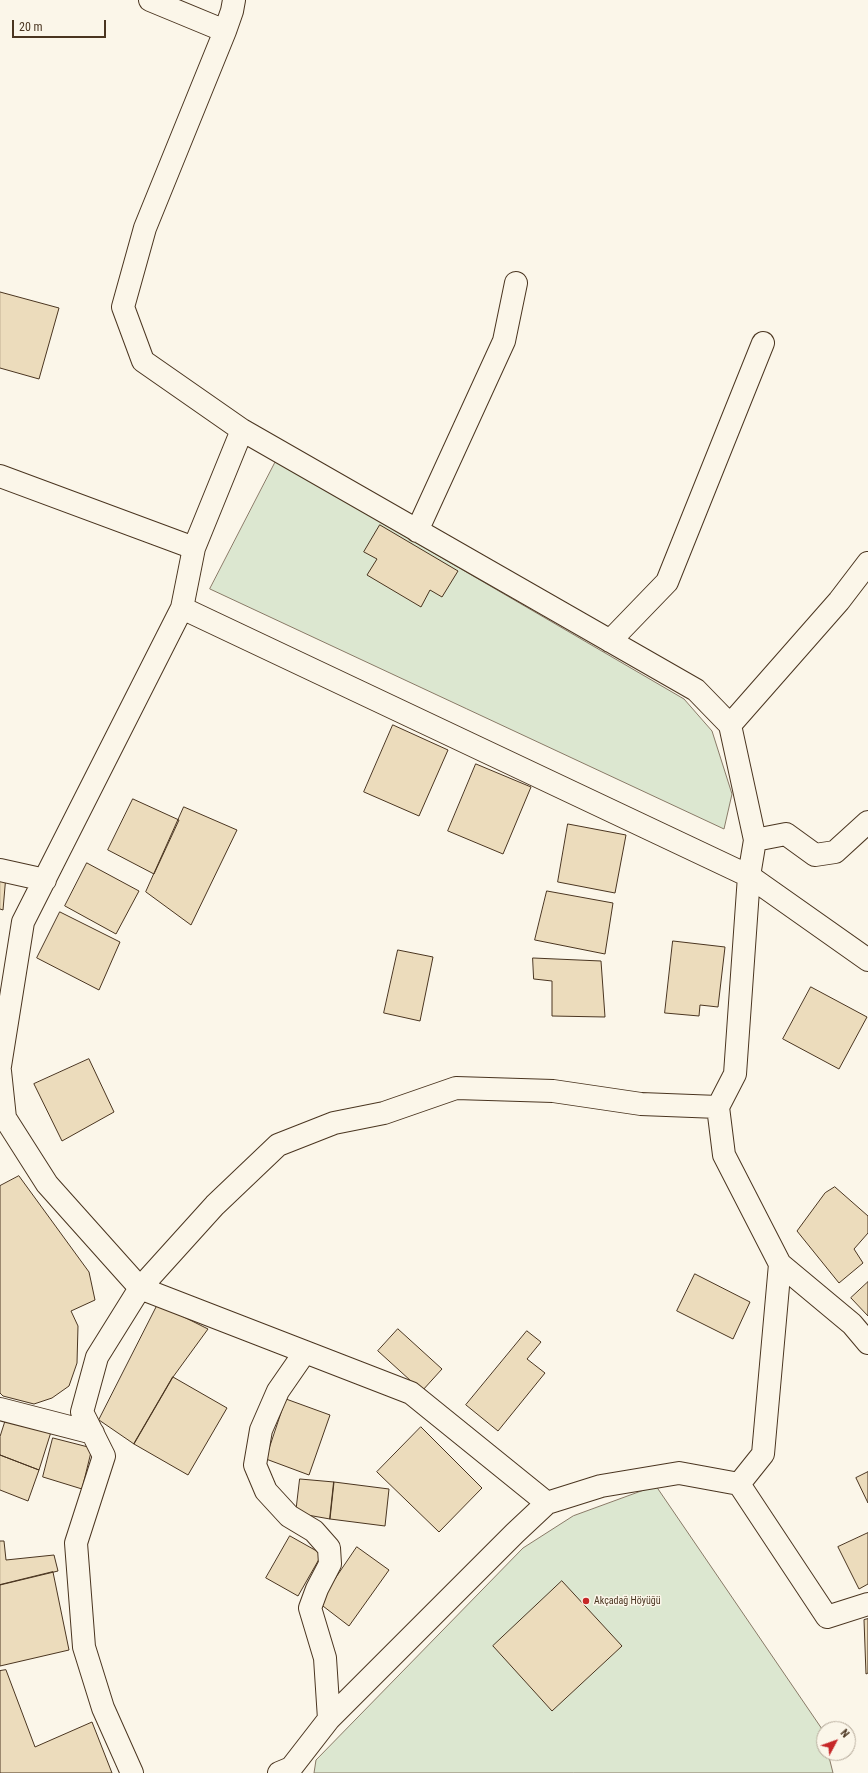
<!DOCTYPE html>
<meta charset="utf-8">
<style>
body{margin:0}
#map{position:relative;width:868px;height:1773px;overflow:hidden;background:#fbf6e9;font-family:"Roboto Condensed",sans-serif}
canvas{display:block}
.north{position:absolute;left:816px;top:1721px;width:40px;height:40px;box-sizing:border-box;background:#fbf6e9;border:1px solid #b4a999;border-radius:50%;rotate:49deg;font-size:11px;font-weight:700;line-height:16px;text-align:center;color:#4a3520}
.north::after{content:'';display:block;margin:auto;width:14px;height:18px;background:#c62828;clip-path:polygon(50% 0,100% 100%,50% 72%,0 100%)}
.scale{position:absolute;left:12px;top:20px;width:94px;height:18px;box-sizing:border-box;border:2px solid #4a3520;border-top:0;padding-left:5px;font-size:12px;line-height:14px;white-space:nowrap;color:#4a3520;-webkit-text-stroke:3px #fbf6e9;paint-order:stroke}
</style>
<div id="map">
<canvas width="868" height="1773"></canvas>
<div class="north">N</div>
<div class="scale">20 m</div>
</div>
<script>
const ctx = document.querySelector('canvas').getContext('2d');
ctx.lineJoin = 'round';
function paint(path, color) {
  ctx.fillStyle = color;
  ctx.fill(path, 'evenodd');
}
function trace(path, color, width, dash) {
  ctx.strokeStyle = color;
  ctx.lineWidth = width;
  ctx.lineCap = dash ? 'butt' : 'round';
  ctx.setLineDash(dash || []);
  ctx.stroke(path);
}
function label(font, color, halo, rows, align = 'center') {
  ctx.font = font + ' "Roboto Condensed",sans-serif';
  ctx.lineWidth = 3;
  ctx.setLineDash([]);
  ctx.textBaseline = 'middle';
  ctx.strokeStyle = halo;
  ctx.fillStyle = color;
  for (const [text, x, y, turn = 0] of rows) {
    ctx.save();
    ctx.translate(x, y);
    ctx.rotate((+turn || 0) * Math.PI / 180);
    ctx.textAlign = isNaN(turn) ? turn : align;
    if (halo) ctx.strokeText(text, 0, 0);
    ctx.fillText(text, 0, 0);
    ctx.restore();
  }
}
const green = new Path2D(`
 M 276,461 L 684,699 L 712,731 L 732,794 L 724,829 L 210,589 Z
 M 656,1486 L 822,1729 L 824,1736 L 824,1753 L 828,1753 L 833,1773 L 314,1773 L 316,1760 L 523,1548 L 573,1516 Z`);
const building = new Path2D(`
 M 0,292 L 59,308 L 39,379 L 0,368 Z
 M 380,525 L 458,571 L 442,597 L 430,590 L 421,607 L 367,575 L 377,559 L 364,552 Z
 M 393,725 L 448,750 L 419,816 L 364,792 Z
 M 476,764 L 531,787 L 503,854 L 448,831 Z
 M 133,799 L 179,820 L 154,874 L 108,850 Z
 M 184,807 L 237,830 L 191,925 L 146,892 Z
 M 568,824 L 626,835 L 615,893 L 558,882 Z
 M 87,863 L 139,891 L 116,934 L 65,906 Z
 M 0,875 L 6,875 L 3,910 L 0,909 Z
 M 547,891 L 613,903 L 605,954 L 535,940 Z
 M 60,912 L 120,942 L 99,990 L 37,958 Z
 M 673,941 L 725,947 L 718,1007 L 700,1005 L 699,1016 L 665,1013 Z
 M 398,950 L 433,957 L 420,1021 L 384,1013 Z
 M 533,958 L 601,961 L 605,1017 L 552,1016 L 552,981 L 534,979 Z
 M 811,987 L 867,1017 L 839,1069 L 783,1039 Z
 M 89,1059 L 114,1112 L 62,1141 L 34,1084 Z
 M 19,1176 L 89,1272 L 95,1300 L 71,1311 L 78,1326 L 77,1363 L 69,1386 L 52,1398 L 34,1404 L 3,1396 L 0,1393 L 0,1186 Z
 M 835,1187 L 868,1216 L 868,1233 L 854,1249 L 863,1263 L 839,1283 L 797,1231 L 825,1193 Z
 M 695,1274 L 750,1302 L 733,1339 L 677,1311 Z
 M 868,1282 L 868,1316 L 851,1298 Z
 M 158,1304 L 208,1329 L 173,1377 L 134,1444 L 99,1420 Z
 M 398,1329 L 442,1369 L 422,1391 L 378,1351 Z
 M 527,1331 L 541,1342 L 527,1359 L 545,1373 L 498,1431 L 466,1405 Z
 M 173,1377 L 227,1408 L 188,1475 L 134,1444 Z
 M 286,1399 L 330,1415 L 309,1475 L 266,1459 Z
 M 7,1416 L 51,1432 L 39,1470 L 0,1455 L 0,1437 Z
 M 421,1427 L 482,1488 L 439,1532 L 377,1472 Z
 M 53,1438 L 92,1448 L 82,1489 L 43,1477 Z
 M 0,1455 L 39,1470 L 28,1501 L 0,1490 Z
 M 868,1472 L 868,1503 L 856,1478 Z
 M 300,1479 L 334,1482 L 330,1519 L 296,1513 Z
 M 334,1482 L 389,1489 L 385,1526 L 330,1519 Z
 M 868,1533 L 868,1584 L 859,1589 L 838,1547 Z
 M 290,1536 L 322,1554 L 298,1596 L 266,1578 Z
 M 0,1541 L 4,1541 L 6,1560 L 54,1555 L 58,1571 L 0,1585 Z
 M 357,1547 L 389,1570 L 349,1626 L 319,1603 Z
 M 53,1572 L 69,1650 L 0,1666 L 0,1585 Z
 M 562,1581 L 622,1646 L 552,1711 L 493,1646 Z
 M 868,1619 L 868,1673 L 866,1674 L 864,1620 Z
 M 6,1670 L 35,1747 L 92,1722 L 112,1773 L 0,1773 L 0,1671 Z`);
const street = new Path2D(`
 M 150,0 L 225,31
 M 234,0 L 232,11 L 225,31 L 145,228 L 123,307 L 143,361 L 242,430 L 696,690 L 730,725 L 755,840 L 749,876 L 735,1074 L 718,1107
 M 0,476 L 194,548
 M 417,531 L 504,341 L 516,283
 M 182,608 L 749,876 L 868,960
 M 610,641 L 667,582 L 763,343
 M 730,725 L 839,601 L 868,563
 M 755,840 L 786,834 L 815,855 L 835,852 L 868,822
 M 0,870 L 45,880
 M 0,1066 L 23,922 L 182,608 L 194,548 L 242,430
 M 0,1071 L 5,1118 L 47,1184 L 140,1288 L 411,1393 L 547,1503
 M 305,1352 L 278,1391 L 261,1430 L 255,1465 L 266,1491 L 289,1516 L 314,1531 L 329,1548 L 330,1564 L 317,1589 L 310,1608 L 325,1658 L 329,1719
 M 0,1409 L 93,1433
 M 739,1484 L 827,1617 L 868,1604
 M 132,1773 L 103,1708 L 84,1647 L 76,1543 L 104,1456 L 82,1412 L 97,1357 L 140,1288 L 215,1205 L 278,1145 L 334,1123 L 384,1113 L 456,1088 L 553,1091 L 641,1104 L 718,1107 L 724,1155 L 780,1264 L 852,1324 L 868,1343
 M 279,1773 L 291,1768 L 329,1719 L 515,1533 L 547,1503 L 601,1486 L 679,1473 L 739,1484 L 763,1454 L 780,1264`);
const markers = [
 [586,1601,4,"#c62828"]
];
const poiNames = [
 ["Akçadağ Höyüğü",594,1601]
];
paint(green, '#dce7d0');
trace(green, '#887966', 1);
paint(building, '#ecdcbc');
trace(building, '#4a3520', 1);
trace(street, '#4a3520', 24);
trace(street, '#fbf6e9', 22);
for (const [x, y, r, color] of markers) {
  const dot = new Path2D();
  dot.arc(x, y, r, 0, 2 * Math.PI);
  ctx.fillStyle = color;
  ctx.fill(dot);
  trace(dot, '#fbf6e9', 1.5);
}
label('10px', '#4a3520', '#fbf6e9', poiNames, 'left');
</script>
